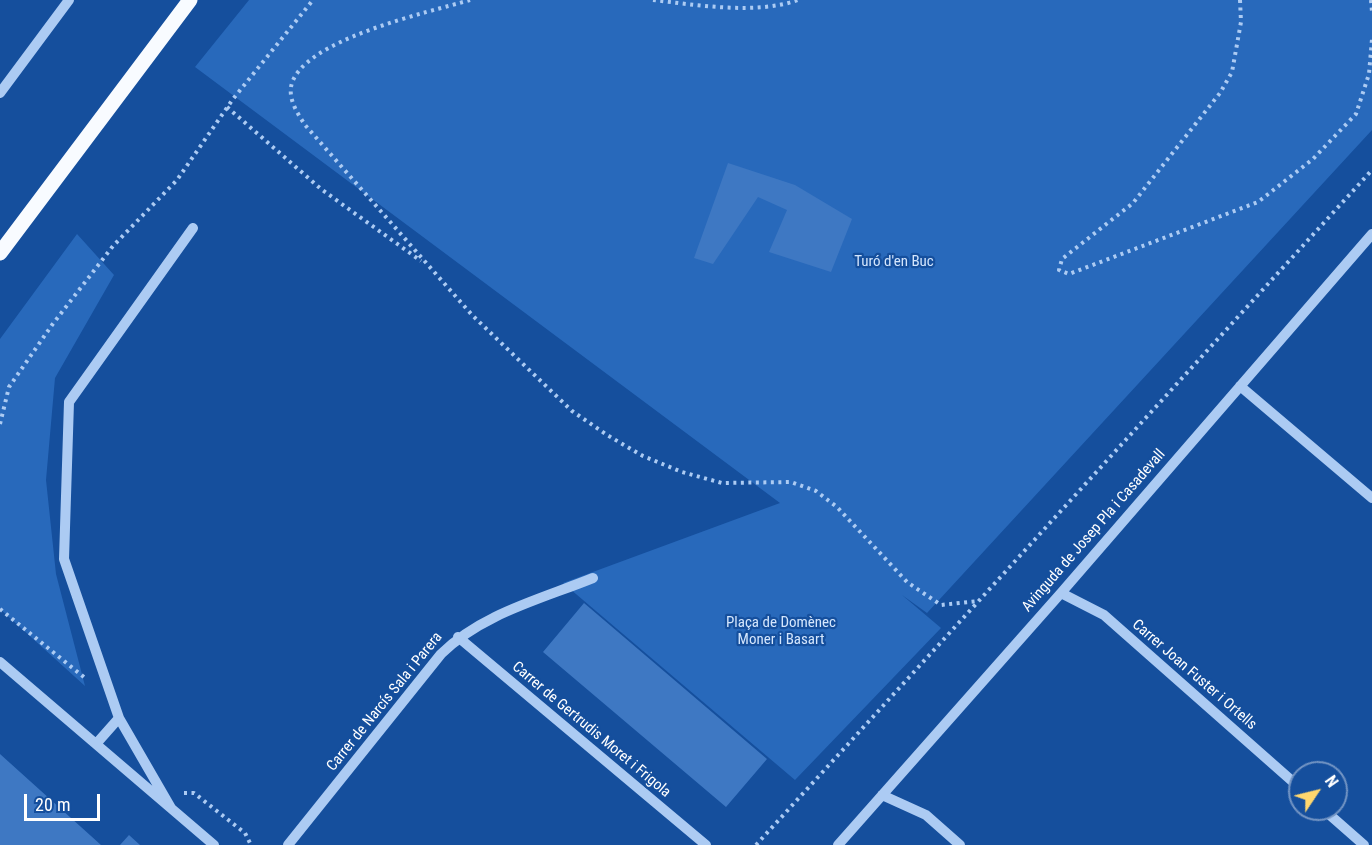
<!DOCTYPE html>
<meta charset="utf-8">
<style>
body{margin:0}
#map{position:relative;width:1372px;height:845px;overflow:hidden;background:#154f9d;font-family:"Roboto Condensed",sans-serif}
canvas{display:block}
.north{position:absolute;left:1288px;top:761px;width:60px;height:60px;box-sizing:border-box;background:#154f9d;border:2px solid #7395c4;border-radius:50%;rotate:55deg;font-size:16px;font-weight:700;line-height:24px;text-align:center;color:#fff}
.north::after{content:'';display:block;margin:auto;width:21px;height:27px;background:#ffd76e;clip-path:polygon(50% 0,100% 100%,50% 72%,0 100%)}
.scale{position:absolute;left:24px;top:794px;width:76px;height:27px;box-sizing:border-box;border:3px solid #fff;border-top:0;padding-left:8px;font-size:18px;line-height:21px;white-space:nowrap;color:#fff;-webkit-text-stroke:4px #154f9d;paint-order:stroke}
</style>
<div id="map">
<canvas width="1372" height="845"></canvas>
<div class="north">N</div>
<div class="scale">20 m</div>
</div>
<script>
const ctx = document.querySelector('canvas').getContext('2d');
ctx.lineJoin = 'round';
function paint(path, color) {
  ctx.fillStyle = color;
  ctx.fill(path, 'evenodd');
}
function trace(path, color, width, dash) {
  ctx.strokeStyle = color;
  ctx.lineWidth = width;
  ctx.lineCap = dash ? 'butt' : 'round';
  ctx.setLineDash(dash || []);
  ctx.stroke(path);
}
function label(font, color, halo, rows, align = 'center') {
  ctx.font = font + ' "Roboto Condensed",sans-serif';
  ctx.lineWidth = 4.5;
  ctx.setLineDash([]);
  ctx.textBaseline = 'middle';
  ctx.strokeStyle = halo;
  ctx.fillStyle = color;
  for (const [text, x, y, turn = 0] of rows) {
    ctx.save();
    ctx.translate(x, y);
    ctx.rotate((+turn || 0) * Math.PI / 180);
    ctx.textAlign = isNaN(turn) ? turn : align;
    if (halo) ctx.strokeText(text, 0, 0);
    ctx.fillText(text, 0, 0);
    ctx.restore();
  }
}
const green = new Path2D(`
 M 249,0 L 1372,0 L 1372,130 L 927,613 L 902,595 L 941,628 L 795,780 L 563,583 L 780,503 L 195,67 Z
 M 77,234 L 114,275 L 55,378 L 46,480 L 56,574 L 85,686 L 0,609 L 0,339 Z`);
const building = new Path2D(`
 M 728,163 L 795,185 L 852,219 L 831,272 L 769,252 L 787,210 L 758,197 L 713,264 L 694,258 Z
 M 584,603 L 767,759 L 726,807 L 543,652 Z
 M 0,754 L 101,845 L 0,845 Z
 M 129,835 L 140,845 L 120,845 Z`);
const path = new Path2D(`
 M 470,0 C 430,12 299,40 291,87 C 289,101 298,114 305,125 L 472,315 L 572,411 L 607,435 L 643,456 L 682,472 L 722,483 L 791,482 L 816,491 L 837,507 L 907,582 L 941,605 L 978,601
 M 653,0 C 697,5 756,15 798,0
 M 1240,0 L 1241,22 L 1232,72 L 1220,93 L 1133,203 L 1062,259 L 1059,270 L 1069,274 L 1258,202 L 1313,159 L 1356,114 L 1369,74 L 1372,39
 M 1371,0 L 1372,12
 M 227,107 L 321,189 L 421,261
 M 0,424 L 9,387 L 52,325 L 113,246 L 177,180 L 233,99 L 313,0
 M 0,609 L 85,678
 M 184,793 L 194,793 L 245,833 L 251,845
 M 756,845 L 1372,170`);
const minor = new Path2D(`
 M 0,93 L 69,0
 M 1240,386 L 1372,498
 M 1061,593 L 1104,615 L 1300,788
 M 458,637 L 706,845
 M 0,662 L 214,845
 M 96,744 L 119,718
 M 882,795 L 926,815 L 960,845
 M 171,808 L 119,718 L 64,559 L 69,402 L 193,228
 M 1323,809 L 1364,845
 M 288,845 L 441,654 C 481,614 541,599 593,578
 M 838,845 L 1061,593 L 1372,234`);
const major = new Path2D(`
 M 0,253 L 190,0`);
const parkNames = [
 ["Turó d'en Buc",894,262],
 ["Plaça de Domènec",781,623],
 ["Moner i Basart",781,640]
];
const streetNames = [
 ["Avinguda de Josep Pla i Casadevall",1094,531,-49],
 ["Carrer Joan Fuster i Ortells",1194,675,41],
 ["Carrer de Narcís Sala i Parera",385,702,-51],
 ["Carrer de Gertrudis Moret i Frigola",591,730,40]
];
paint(green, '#2869bb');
paint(building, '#3e78c3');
trace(path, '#accbf3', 4, [3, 4.5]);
trace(minor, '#accbf3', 10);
trace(major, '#f8fbff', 15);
label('15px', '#d4e6fd', '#154f9d', parkNames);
label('15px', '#fff', '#154f9d', streetNames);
</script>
